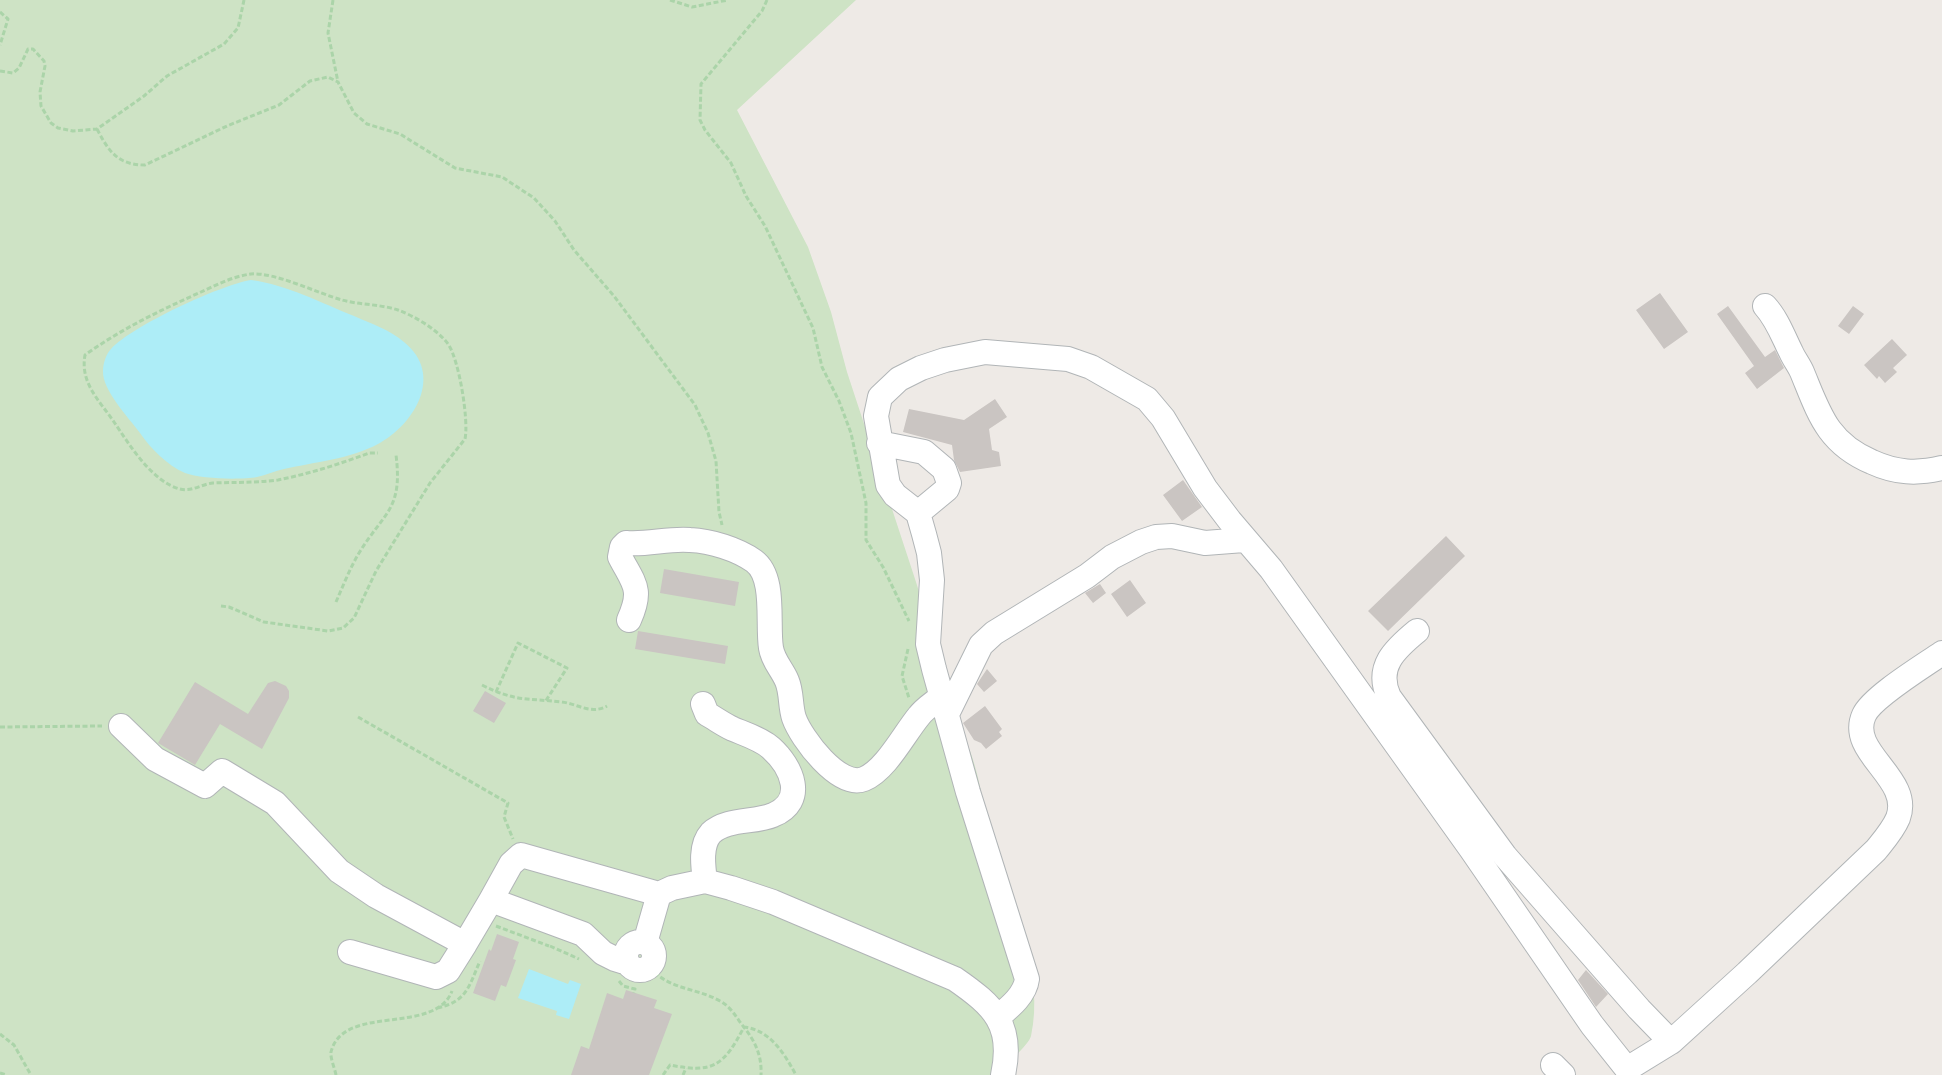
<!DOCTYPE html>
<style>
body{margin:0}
canvas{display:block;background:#eeeae6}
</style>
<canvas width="1942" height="1075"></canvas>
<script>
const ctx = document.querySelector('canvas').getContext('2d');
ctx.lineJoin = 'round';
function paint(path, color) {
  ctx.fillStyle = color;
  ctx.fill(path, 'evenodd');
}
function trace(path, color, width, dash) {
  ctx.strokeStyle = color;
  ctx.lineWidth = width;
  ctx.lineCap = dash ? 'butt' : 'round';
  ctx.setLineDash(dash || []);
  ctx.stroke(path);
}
const green = new Path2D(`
 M 0,0 L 856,0 L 737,110 L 808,247 L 831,312 L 847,372 L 916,582 L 963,735 C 982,772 983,816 995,856 C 1012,914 1045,973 1031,1036 C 1029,1045 1003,1067 996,1075 L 0,1075 Z`);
const water = new Path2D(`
 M 251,280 C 288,285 321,303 354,316 C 372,324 390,330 404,342 C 445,375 414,425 378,444 C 350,459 315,462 284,469 C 275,471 266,475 257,477 C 240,480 201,479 185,473 C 167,465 151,449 140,433 C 129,418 102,390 103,371 C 103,364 106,354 111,349 C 132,326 220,285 251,280 Z
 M 529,969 L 568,984 L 570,980 L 581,984 L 569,1019 L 556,1015 L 557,1011 L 518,998 Z`);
const building = new Path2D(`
 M 1660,293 L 1688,332 L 1664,349 L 1636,310 Z
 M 1728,306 L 1765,357 L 1775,350 L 1784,368 L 1757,389 L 1745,373 L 1754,366 L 1717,314 Z
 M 1853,306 L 1864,314 L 1849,334 L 1838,326 Z
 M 1892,339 L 1907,355 L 1893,368 L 1897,372 L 1885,383 L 1879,376 L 1877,379 L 1864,365 Z
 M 995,399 L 1007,417 L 989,429 L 992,450 L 999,452 L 1001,466 L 960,472 L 954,460 L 952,445 L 903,432 L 909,409 L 964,420 Z
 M 1183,480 L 1202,507 L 1182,521 L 1163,495 Z
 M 1446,536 L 1465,556 L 1388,631 L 1368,611 Z
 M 664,569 L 739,582 L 735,606 L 660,593 Z
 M 1130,580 L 1146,603 L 1127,617 L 1111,594 Z
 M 1100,584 L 1106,593 L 1093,603 L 1085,593 Z
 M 638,631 L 728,646 L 725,664 L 635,649 Z
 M 987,669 L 997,681 L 984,692 L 977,684 Z
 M 275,681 L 286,686 L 289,691 L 289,698 L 262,749 L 220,724 L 195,765 L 158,743 L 195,682 L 248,714 L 268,683 Z
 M 485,691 L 506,703 L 494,723 L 473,711 Z
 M 985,706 L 1002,729 L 999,732 L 1002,736 L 986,749 L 981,743 L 974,740 L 963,723 Z
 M 497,934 L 519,942 L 513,959 L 516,960 L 506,987 L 501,985 L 495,1001 L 473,993 L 489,949 L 491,951 Z
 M 1586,970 L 1608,994 L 1596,1007 L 1578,980 Z
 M 626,990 L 657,1000 L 654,1008 L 672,1014 L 649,1075 L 571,1075 L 581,1046 L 589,1049 L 607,993 L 623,999 Z`);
const path = new Path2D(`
 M 333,0 L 328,33 L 338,82
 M 670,0 L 692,7 L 728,0
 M 767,0 L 762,11 L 701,84 L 700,120 L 705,130 L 731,163 L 746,196 L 765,226 L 813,328 L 822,367 L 839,401 L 851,433 L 866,503 L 866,540 L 883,567 L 909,621
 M 0,12 L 8,19 L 0,45
 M 0,71 L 13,73 L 19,68 L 28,49 L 33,49 L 44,61 L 45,66 L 40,92 L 41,106 L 51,123 L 58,128 L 73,131 L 97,129 L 144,96 L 167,76 L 224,44 L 238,28 L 244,0
 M 97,129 C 109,152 118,165 145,165 L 227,126 L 279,105 L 310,81 L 328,77 L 338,82 L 354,113 L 367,124 L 400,134 L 455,168 L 502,177 L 534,198 L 555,221 L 574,250 L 614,296 L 695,405 L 708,433 L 716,461 L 719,512 L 722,525
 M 336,602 C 343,586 350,568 359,553 C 384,512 403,510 396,455
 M 221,606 L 229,607 L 264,622 L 328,631 L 343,628 L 354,618 L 376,571 L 430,483 L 465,439 C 469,421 459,359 448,344 C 437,329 414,316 398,310 C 380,304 360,305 342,300 C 317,293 275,272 251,274 C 234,276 216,285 201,292 C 161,310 121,329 85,355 C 80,383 99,400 114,422 C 129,444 152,482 180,489 C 192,492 202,484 213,483 C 235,482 256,483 278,480 C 308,474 340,464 369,453 L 378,453
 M 908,649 L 902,676 L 909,698
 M 482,685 C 516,702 527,698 562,702 C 578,704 591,715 607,706
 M 496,692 L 518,643 L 567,668 L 545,702
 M 358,717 L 508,803 L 504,817 L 513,839
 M 0,727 L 102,726
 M 496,926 L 549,946
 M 550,946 L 579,959
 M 649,967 C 671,991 695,987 720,1001 C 731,1007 736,1017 743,1026 C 755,1041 762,1055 761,1075
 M 619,981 L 623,986 L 635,989 L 634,993
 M 437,1008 C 467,1002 469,986 480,961
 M 0,1034 L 14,1045 L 31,1075
 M 0,1073 L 7,1075
 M 336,1075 C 335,1069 330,1058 331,1052 C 343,1003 435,1036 452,991
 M 663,1075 L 670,1065 C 714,1074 724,1065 744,1027 C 770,1030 784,1053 796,1075
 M 683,1075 L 686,1068`);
const minor = new Path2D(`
 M 1765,306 C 1777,319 1783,336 1791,352 C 1794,359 1799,365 1802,372 C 1819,413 1827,443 1872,462 C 1896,473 1917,474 1942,468
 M 879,443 L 924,452 L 944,469 L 949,483 L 947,489 L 918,513
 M 629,620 C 643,589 634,584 620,557 L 622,547 L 626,543 C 647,545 669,538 690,540 C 711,541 737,549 754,561 C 776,577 767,624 771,648 C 773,661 782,669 787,681 C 792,693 790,706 794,718 C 801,738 839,789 864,779 C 886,770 904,734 919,716 C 925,708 934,703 942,696
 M 1417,631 C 1395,649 1375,667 1389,697 L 1505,856 L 1639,1009 L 1671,1042 L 1747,973 L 1876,850 C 1884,840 1893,830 1898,818 C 1913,778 1847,753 1864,715 C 1872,697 1925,665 1942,653
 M 703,704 L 707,714 C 716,719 724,725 733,729 C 745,734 761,739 771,748 C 792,767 807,801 773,815 C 755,823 727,818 711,833 C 700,845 703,866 705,881
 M 947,714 L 981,645 L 994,633 L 1087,576 L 1112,557 L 1141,542 L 1156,537 L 1172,536 L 1205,543 L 1244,540
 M 121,726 L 155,759 L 205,786 L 222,771 L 275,803 L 339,871 L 376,896 L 465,944 L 491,900
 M 659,894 L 672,888 L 705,881 L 731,888 L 773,902 L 955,979 C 994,1006 1014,1025 1003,1075
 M626 956a14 14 0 1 1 28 0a14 14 0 1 1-28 0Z
 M 350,952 L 436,977 L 448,971 L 465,944
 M 628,963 L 615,959 L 603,953 L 583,934 L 491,900 L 511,864 L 521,855 L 659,894 L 645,943
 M 998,1017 C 1010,1007 1025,995 1027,979 L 968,792 L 934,669 L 928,644 L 932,580 L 929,553 L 924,534 L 918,513 L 895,495 L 888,485 L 876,416 L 880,397 L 899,379 L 921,368 L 945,360 L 985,352 L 1068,359 L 1091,367 L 1147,399 L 1163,418 L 1205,488 L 1230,521 L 1271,569 L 1471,849 L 1592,1025 L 1627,1069 L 1671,1042
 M 1553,1065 L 1563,1075`);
paint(green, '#cee3c5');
paint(water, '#adedf7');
paint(building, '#cac5c2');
trace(minor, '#b1b5b7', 26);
trace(path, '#abd4a9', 3, [5, 2.5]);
trace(minor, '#fff', 24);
</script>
